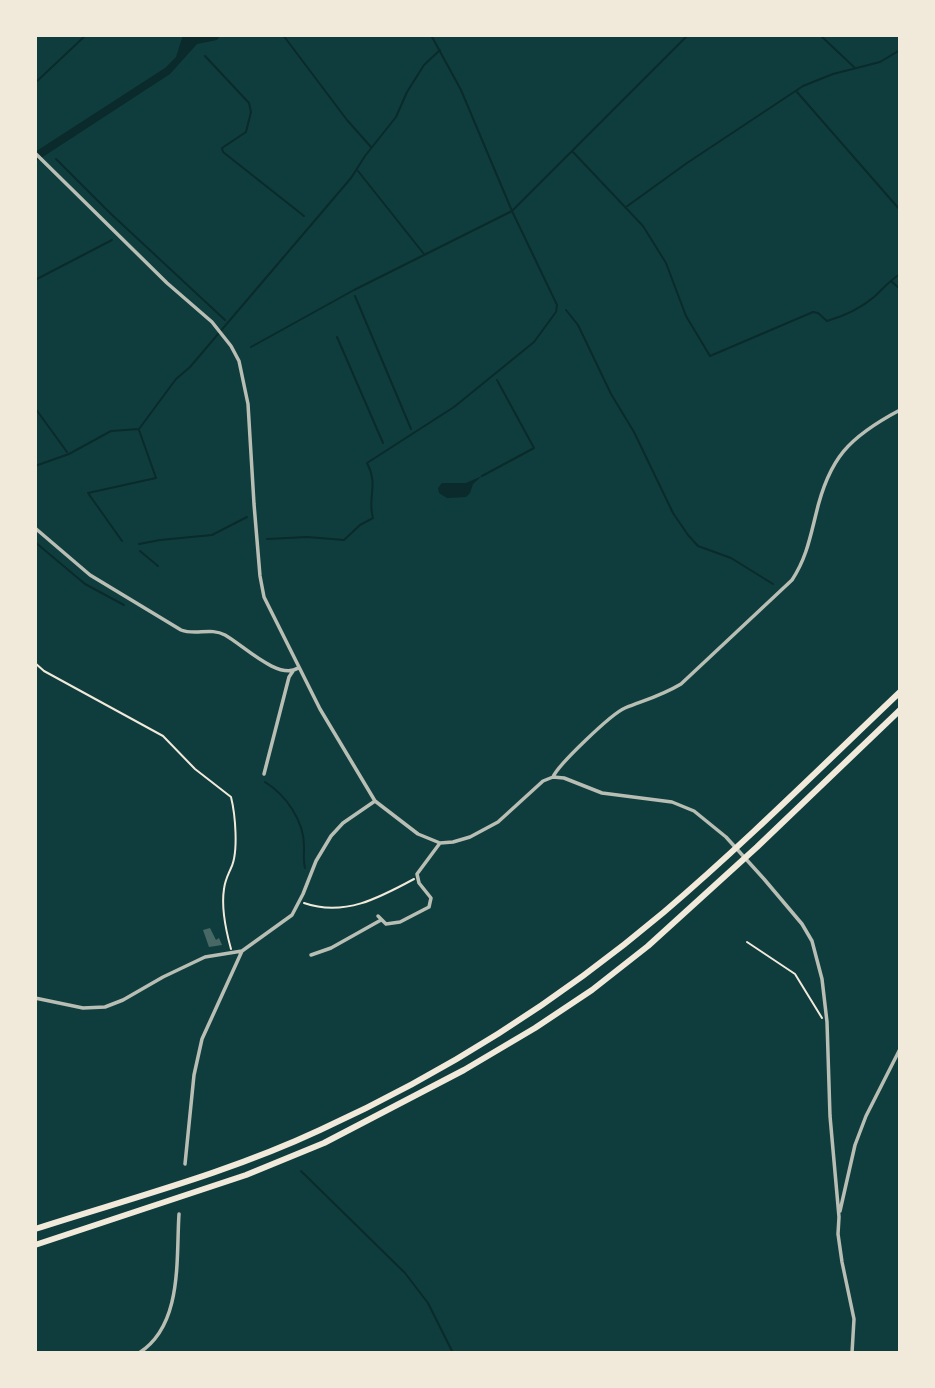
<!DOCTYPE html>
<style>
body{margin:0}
#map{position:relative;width:935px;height:1388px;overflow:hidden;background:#0f3d3e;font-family:"Open Sans",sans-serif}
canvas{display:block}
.frame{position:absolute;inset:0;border:37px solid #f1e9da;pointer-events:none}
</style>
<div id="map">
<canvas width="935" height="1388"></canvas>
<div class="frame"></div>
</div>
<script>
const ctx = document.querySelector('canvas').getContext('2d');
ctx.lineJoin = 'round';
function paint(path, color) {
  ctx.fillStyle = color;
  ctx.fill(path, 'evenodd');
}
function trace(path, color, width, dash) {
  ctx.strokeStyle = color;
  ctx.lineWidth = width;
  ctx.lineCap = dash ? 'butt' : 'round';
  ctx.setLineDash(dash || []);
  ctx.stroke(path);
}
const water = new Path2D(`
 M 183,35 L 220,36 L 217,40 L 197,44 L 170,74 L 35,162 L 35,152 L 165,68 L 176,57 Z
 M 482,476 L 473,484 L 470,493 L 466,497 L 447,498 L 439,493 L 438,488 L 442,483 L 466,483 Z`);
const stream = new Path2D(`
 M 283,35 L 347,120 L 371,147
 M 820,35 L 855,68
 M 205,56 L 249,103 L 251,112 L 246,132 L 222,148 L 223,152 L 304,216
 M 35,83 L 86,35
 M 797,92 L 900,210
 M 35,136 L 36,138
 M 573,152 L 643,226 L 666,263 L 686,316 L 710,356 L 813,312 L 818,313 L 827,321 C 844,316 860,309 874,297 C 883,289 889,281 900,274
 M 56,159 L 110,213 L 225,320
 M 358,171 L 424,254
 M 626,207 L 687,163 L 803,86 L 833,74 L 880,62 L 900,50
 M 35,280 L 112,240
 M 891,281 L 900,289
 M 355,296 L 411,429
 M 566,310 L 578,325 L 611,394 L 634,432 L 673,513 L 688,535 L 698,546 L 731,558 L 773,584
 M 337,337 L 383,443
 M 251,347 L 354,290 L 512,211 L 461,90 L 431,35
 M 35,408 L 67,452
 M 35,466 L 69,454 L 111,431 L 139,429 L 176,379 L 190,367 L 351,178 L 365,156 L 396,117 L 407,92 L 424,65 L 440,50
 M 482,476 L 534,448 L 497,380
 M 267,539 L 307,537 L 344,540 L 360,525 L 373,518 C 367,497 379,485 367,463 L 454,407 L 534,342 L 556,312 L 557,305 L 512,211 L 688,35
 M 122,541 L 88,493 L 156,478 L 139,430
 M 35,542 L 85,584 L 124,605
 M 139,544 L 160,540 L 212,535 L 247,517
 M 140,551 L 158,566
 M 265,782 C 286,795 304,821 304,846 C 304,854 303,860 305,868
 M 301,1171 L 405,1273 L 428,1303 L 453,1353`);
const building = new Path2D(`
 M 210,928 L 216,940 L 219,938 L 222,945 L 209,947 L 203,930 Z`);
const path = new Path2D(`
 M 35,663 L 44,671 L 163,736 L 195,769 L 231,797 C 235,813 239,852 231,868 C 228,875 225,880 224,889 C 221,908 226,931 231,949
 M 304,903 C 344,917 379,898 414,879
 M 747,942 L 795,974 L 822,1018`);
const minor = new Path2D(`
 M 35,153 L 167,283 L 212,322 L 231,346 L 239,361 L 248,404 L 254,504 L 260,576 L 264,597 L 320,709 L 375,801 L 418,834 L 440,843 L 453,842 L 470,837 L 498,822 L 543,781 L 553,777 L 564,778 L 602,793 L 672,802 L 694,811 L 726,837 L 764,879 L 802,924 L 812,941 L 822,979 L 827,1022 L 830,1116 L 839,1217 L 838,1234 L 842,1262 L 854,1319 L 852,1353
 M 35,528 L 90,575 L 181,630 C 196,636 210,627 225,635 C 243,645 279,681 298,668
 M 264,774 L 289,677 L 293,671
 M 553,777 C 558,765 611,714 625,708 C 645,700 661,696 681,684 L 792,580 C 806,559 810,538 816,514 C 829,458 849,437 900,410
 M 378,916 L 386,924 L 400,922 L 429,907 L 431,898 L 419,883 L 417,874 L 440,843
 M 311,955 L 331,948 L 381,920
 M 35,998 L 83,1008 L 105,1007 L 123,1000 L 163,977 L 205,957 L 242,951 L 292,915 L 303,894 L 316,861 L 331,836 L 343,823 L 375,801
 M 185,1164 L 194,1075 L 202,1039 L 242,951
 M 840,1211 L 855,1145 L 866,1116 L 900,1049
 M 139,1353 C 183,1325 176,1259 179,1214`);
const motorway = new Path2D(`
 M 35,1229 C 131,1198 228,1173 320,1130 C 443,1074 561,999 664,912 C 746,842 822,766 900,692
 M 35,1245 L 246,1175 L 324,1143 L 464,1070 L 535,1028 L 592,990 L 648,946 L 757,847 L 900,710`);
paint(water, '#0a2a2b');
trace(stream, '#0a2a2b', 2);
paint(building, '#486865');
trace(path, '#f1e9da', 2);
trace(minor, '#b8beb3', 3.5);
trace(motorway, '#f1e9da', 6);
</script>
